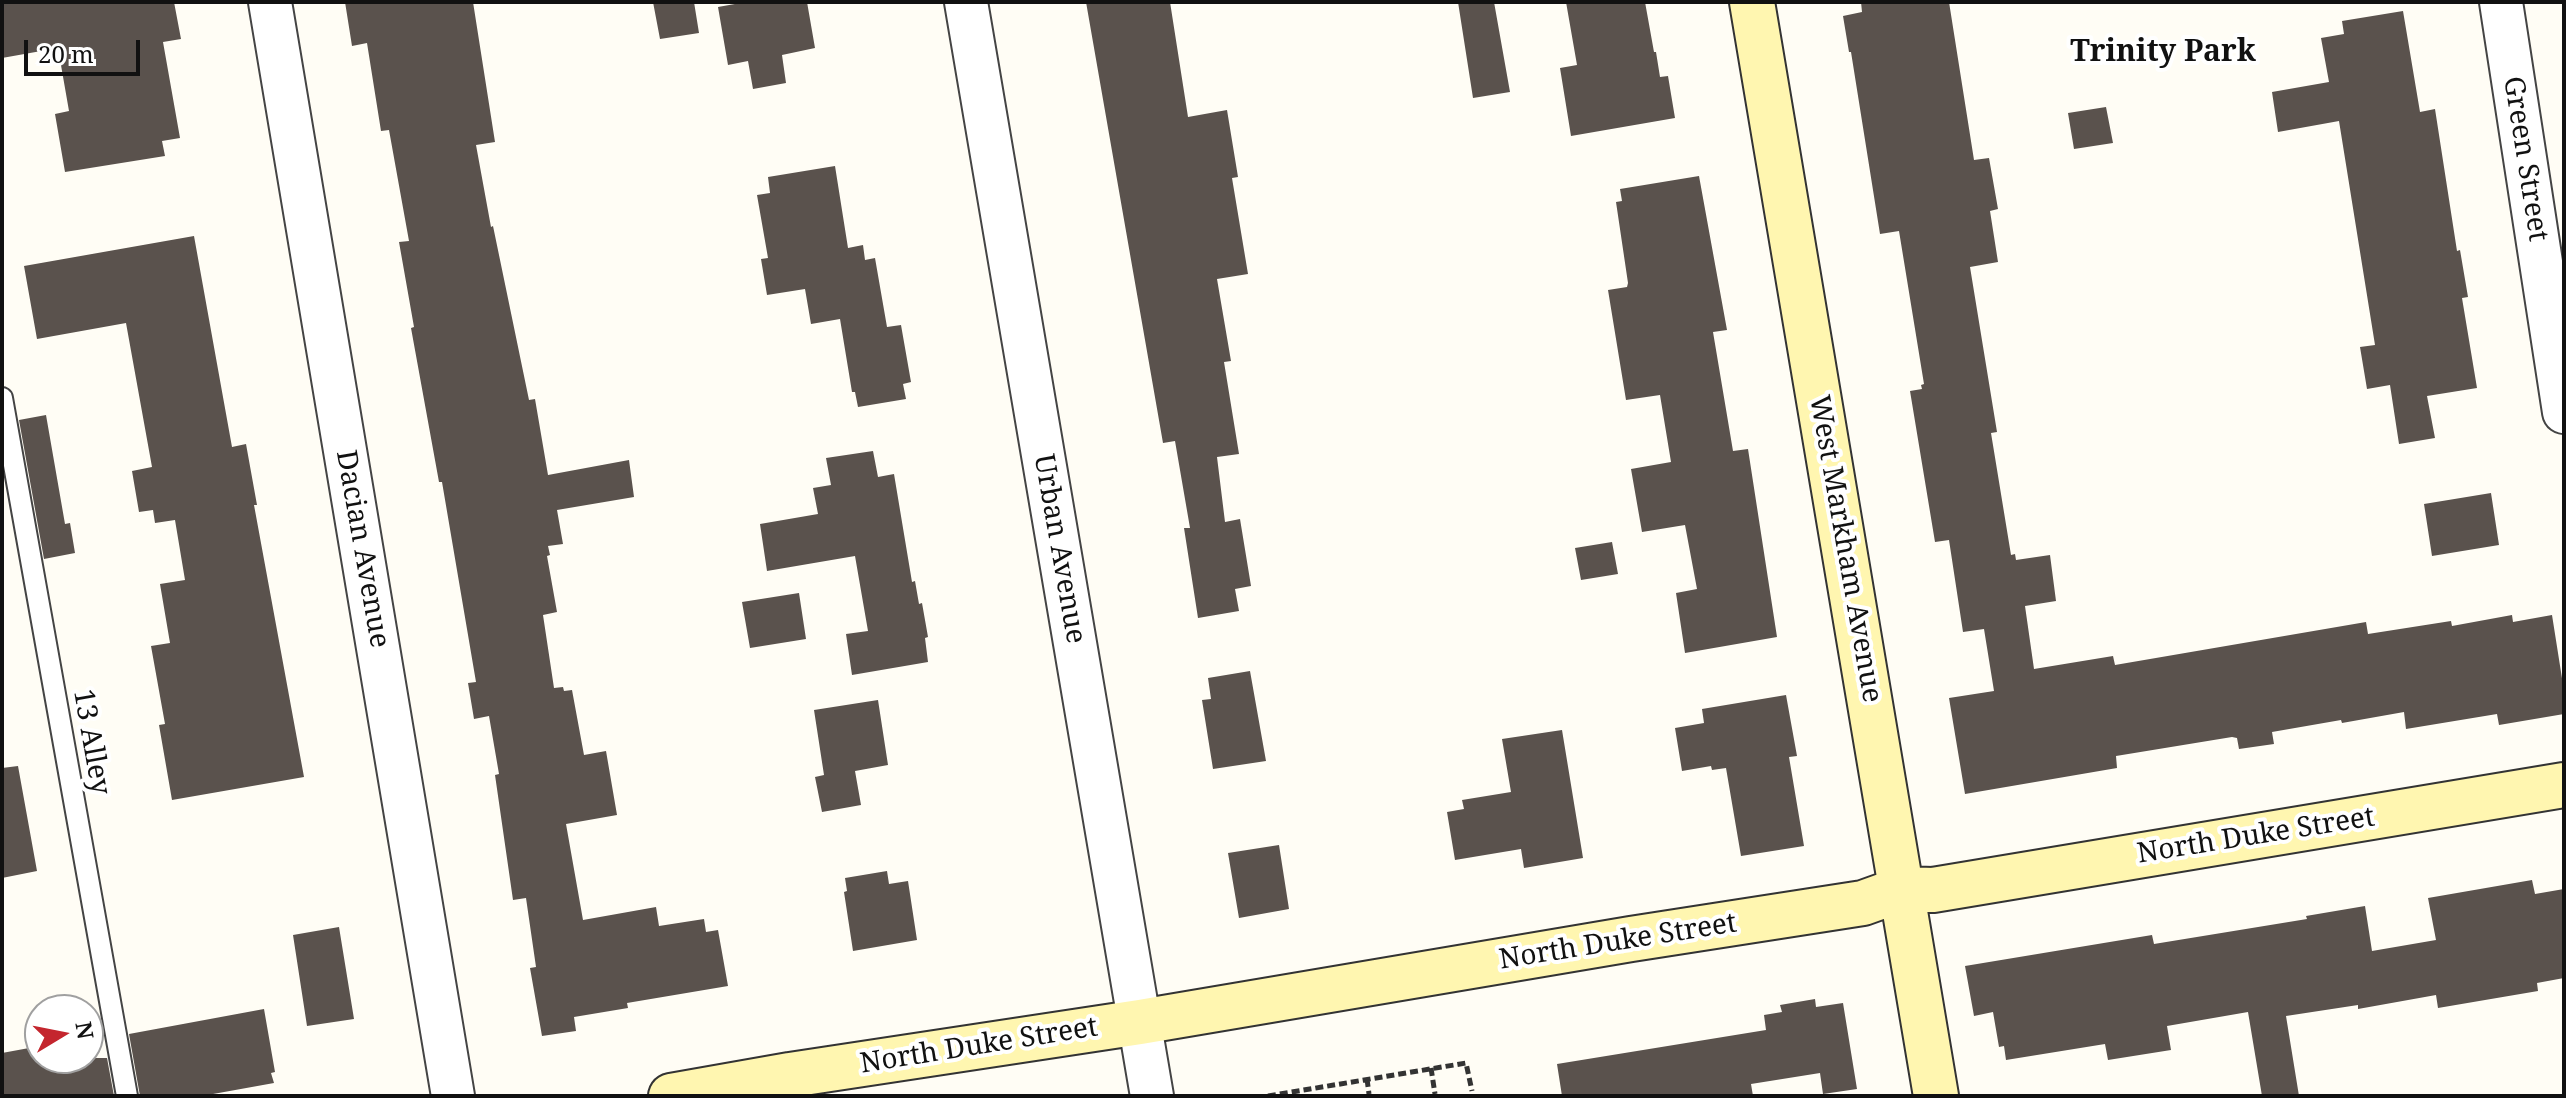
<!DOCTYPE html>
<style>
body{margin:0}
#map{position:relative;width:2566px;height:1098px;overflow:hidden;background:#fffdf5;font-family:"Noto Serif",serif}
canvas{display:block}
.frame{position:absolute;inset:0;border:4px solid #111;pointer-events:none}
.north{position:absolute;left:24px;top:994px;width:80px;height:80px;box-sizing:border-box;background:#fff;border:2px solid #a0a0a0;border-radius:50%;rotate:80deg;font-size:22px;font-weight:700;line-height:32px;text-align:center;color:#111}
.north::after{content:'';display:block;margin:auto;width:28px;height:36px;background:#c4262e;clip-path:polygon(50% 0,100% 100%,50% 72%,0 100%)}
.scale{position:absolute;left:24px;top:40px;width:116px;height:36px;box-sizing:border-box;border:4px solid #111;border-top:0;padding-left:10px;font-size:24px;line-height:28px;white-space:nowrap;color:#111;-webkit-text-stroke:6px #fff;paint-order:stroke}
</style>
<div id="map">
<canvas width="2566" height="1098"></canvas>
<div class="frame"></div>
<div class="north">N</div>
<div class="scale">20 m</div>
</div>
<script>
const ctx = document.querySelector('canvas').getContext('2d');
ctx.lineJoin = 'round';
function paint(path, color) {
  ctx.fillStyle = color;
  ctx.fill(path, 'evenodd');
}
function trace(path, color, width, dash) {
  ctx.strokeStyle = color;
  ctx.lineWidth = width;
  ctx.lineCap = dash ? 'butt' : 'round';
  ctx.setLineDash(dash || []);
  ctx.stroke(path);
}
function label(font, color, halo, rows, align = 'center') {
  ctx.font = font + ' "Noto Serif",serif';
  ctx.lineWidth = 8;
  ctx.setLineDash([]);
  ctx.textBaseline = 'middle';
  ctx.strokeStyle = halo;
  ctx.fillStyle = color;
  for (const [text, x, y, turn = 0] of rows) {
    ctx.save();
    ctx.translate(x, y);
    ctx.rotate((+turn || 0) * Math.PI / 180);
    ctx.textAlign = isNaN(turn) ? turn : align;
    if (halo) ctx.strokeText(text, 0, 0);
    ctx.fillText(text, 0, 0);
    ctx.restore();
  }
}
const building = new Path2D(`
 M 2,2 L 174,2 L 181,39 L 163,42 L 180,138 L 162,141 L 165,156 L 65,172 L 55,114 L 69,111 L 58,48 L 2,58 Z
 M 345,2 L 473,2 L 495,142 L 476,145 L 491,227 L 493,226 L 529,400 L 535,399 L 548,475 L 629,460 L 634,497 L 557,510 L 563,544 L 548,546 L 550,555 L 547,556 L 557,612 L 543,615 L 554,688 L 563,687 L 564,691 L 572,690 L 584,755 L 606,751 L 617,815 L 566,824 L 583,920 L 656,907 L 659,926 L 704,919 L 706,932 L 718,930 L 728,986 L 627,1003 L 628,1008 L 574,1017 L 576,1031 L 542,1036 L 530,968 L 536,967 L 526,898 L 513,900 L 495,775 L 499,774 L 489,716 L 474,719 L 468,683 L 476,682 L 442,482 L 439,482 L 411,328 L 414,327 L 399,242 L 409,241 L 389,130 L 381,131 L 367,43 L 352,46 Z
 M 653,2 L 694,2 L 699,33 L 660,39 Z
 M 746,2 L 807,2 L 815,48 L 782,55 L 786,83 L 753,89 L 748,61 L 728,65 L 718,7 Z
 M 1086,2 L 1170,2 L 1188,117 L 1227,110 L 1238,177 L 1232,178 L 1248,274 L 1217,279 L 1231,361 L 1224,362 L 1239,454 L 1217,457 L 1225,522 L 1240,519 L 1251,586 L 1235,589 L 1239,611 L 1198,618 L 1184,528 L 1190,528 L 1175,441 L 1163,443 Z
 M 1458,2 L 1494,2 L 1510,92 L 1473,98 Z
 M 1566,2 L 1645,2 L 1654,52 L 1656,52 L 1660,77 L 1668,76 L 1675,118 L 1571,136 L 1560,68 L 1577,65 Z
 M 1861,2 L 1949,2 L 1974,160 L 1989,158 L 1998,209 L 1990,211 L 1998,262 L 1970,267 L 1997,432 L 1991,433 L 2011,555 L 2015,554 L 2016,560 L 2050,555 L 2056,601 L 2025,606 L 2034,669 L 2113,656 L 2115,665 L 2366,622 L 2368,634 L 2451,621 L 2452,626 L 2512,615 L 2513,622 L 2552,615 L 2564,691 L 2564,714 L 2499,725 L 2497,714 L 2406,729 L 2404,712 L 2342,723 L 2341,720 L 2272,732 L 2274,744 L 2239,749 L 2237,738 L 2232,737 L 2116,756 L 2117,768 L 1965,794 L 1949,698 L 1994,691 L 1984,629 L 1963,632 L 1949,540 L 1935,542 L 1910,391 L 1922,389 L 1921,385 L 1924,384 L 1899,231 L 1880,234 L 1851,52 L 1849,52 L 1843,16 L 1862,12 Z
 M 2403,11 L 2420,112 L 2435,109 L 2457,251 L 2460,250 L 2468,297 L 2462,298 L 2477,388 L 2427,396 L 2435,438 L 2399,444 L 2390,385 L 2367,389 L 2360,347 L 2375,345 L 2339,121 L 2278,132 L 2272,92 L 2329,82 L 2321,38 L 2344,34 L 2342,21 Z
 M 2106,107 L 2113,143 L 2074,149 L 2068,113 Z
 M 835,166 L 848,248 L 863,245 L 865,260 L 875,258 L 887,327 L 901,325 L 911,382 L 903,384 L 906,399 L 858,407 L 855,392 L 852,392 L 840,319 L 811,324 L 805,289 L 767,295 L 761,259 L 768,258 L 757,195 L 770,193 L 768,177 Z
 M 1699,176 L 1727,330 L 1713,332 L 1733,451 L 1748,449 L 1777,637 L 1685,653 L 1676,593 L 1697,589 L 1685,525 L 1642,532 L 1631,469 L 1671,462 L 1660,395 L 1626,400 L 1608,290 L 1627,287 L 1628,283 L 1616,202 L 1622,201 L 1620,189 Z
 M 194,236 L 232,447 L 246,444 L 257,505 L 254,505 L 304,777 L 172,800 L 159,725 L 165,724 L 151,646 L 170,643 L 160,584 L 185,580 L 175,520 L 155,523 L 153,510 L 139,512 L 132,471 L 152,467 L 126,323 L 37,339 L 24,266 Z
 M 46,415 L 65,524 L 70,523 L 75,553 L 44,559 L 19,420 Z
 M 873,451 L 878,477 L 894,474 L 912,582 L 915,581 L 919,604 L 922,603 L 928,637 L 925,638 L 928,662 L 852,675 L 846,634 L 868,631 L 855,556 L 767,571 L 760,524 L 818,514 L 813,488 L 831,485 L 826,458 Z
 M 2491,493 L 2499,545 L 2432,556 L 2424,504 Z
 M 1612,542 L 1618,574 L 1581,580 L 1575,548 Z
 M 799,593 L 806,639 L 750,648 L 742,602 Z
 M 1250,671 L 1266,761 L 1213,769 L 1202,700 L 1211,699 L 1208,678 Z
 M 1786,695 L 1797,756 L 1789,757 L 1804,846 L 1741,856 L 1726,768 L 1712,770 L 1711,766 L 1682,771 L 1675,728 L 1704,723 L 1702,709 Z
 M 878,700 L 888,765 L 855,771 L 861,805 L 822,812 L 815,777 L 824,775 L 814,710 Z
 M 1562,730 L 1583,858 L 1524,868 L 1521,849 L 1455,860 L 1447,812 L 1464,809 L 1462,800 L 1511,792 L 1502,739 Z
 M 18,766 L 37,871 L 2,878 L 2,768 Z
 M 1279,845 L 1289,909 L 1239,918 L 1228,853 Z
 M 887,871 L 889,884 L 908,881 L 917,940 L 853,951 L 844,892 L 847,891 L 845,878 Z
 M 2532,880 L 2535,894 L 2564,889 L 2564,978 L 2537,983 L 2538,991 L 2438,1008 L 2436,995 L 2358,1009 L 2358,1005 L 2286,1016 L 2299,1096 L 2262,1096 L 2248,1012 L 2167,1026 L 2171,1050 L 2108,1060 L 2105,1044 L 2006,1060 L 2004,1046 L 1999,1047 L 1993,1012 L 1974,1016 L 1965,966 L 2152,935 L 2154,944 L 2307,919 L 2306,916 L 2365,906 L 2372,951 L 2436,940 L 2428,898 Z
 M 339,927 L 354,1019 L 307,1026 L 293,935 Z
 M 1815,999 L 1816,1007 L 1843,1003 L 1857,1089 L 1823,1094 L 1820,1073 L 1751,1084 L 1753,1096 L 1562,1096 L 1557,1064 L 1766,1030 L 1764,1015 L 1782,1012 L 1780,1005 Z
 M 264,1009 L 275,1072 L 271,1073 L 274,1083 L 202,1096 L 140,1096 L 129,1034 Z
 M 40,1046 L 40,1058 L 107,1058 L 114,1096 L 2,1096 L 2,1053 Z`);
const path = new Path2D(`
 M 1431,1068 L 1435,1094
 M 1367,1079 L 1369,1094
 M 1268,1096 L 1466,1063 L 1472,1091`);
const lane = new Path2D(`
 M 2,398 L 127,1096`);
const street = new Path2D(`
 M 270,2 L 453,1096
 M 966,2 L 1152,1096
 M 2501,2 L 2564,412`);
const secondary = new Path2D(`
 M 1752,2 L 1936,1096
 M 671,1096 L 790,1075 L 1140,1022 L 1631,939 L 1863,903 L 1902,889 L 1933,890 L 2564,785`);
const streetNames = [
 ["Green Street",2525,159,81],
 ["Dacian Avenue",362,549,80],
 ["Urban Avenue",1059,549,80],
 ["West Markham Avenue",1845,549,80],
 ["13 Alley",91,742,80],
 ["North Duke Street",2256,836,-9],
 ["North Duke Street",1618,942,-9],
 ["North Duke Street",979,1046,-9]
];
const neighbourhoodNames = [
 ["Trinity Park",2163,52]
];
paint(building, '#5a524d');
trace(lane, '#444', 24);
trace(street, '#444', 46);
trace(secondary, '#333', 48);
trace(path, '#333', 5, [8, 4]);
trace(lane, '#fff', 20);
trace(street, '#fff', 42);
trace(secondary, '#fff6b0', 44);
label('28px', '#111', '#fff', streetNames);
label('bold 30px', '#111', '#fff', neighbourhoodNames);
</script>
